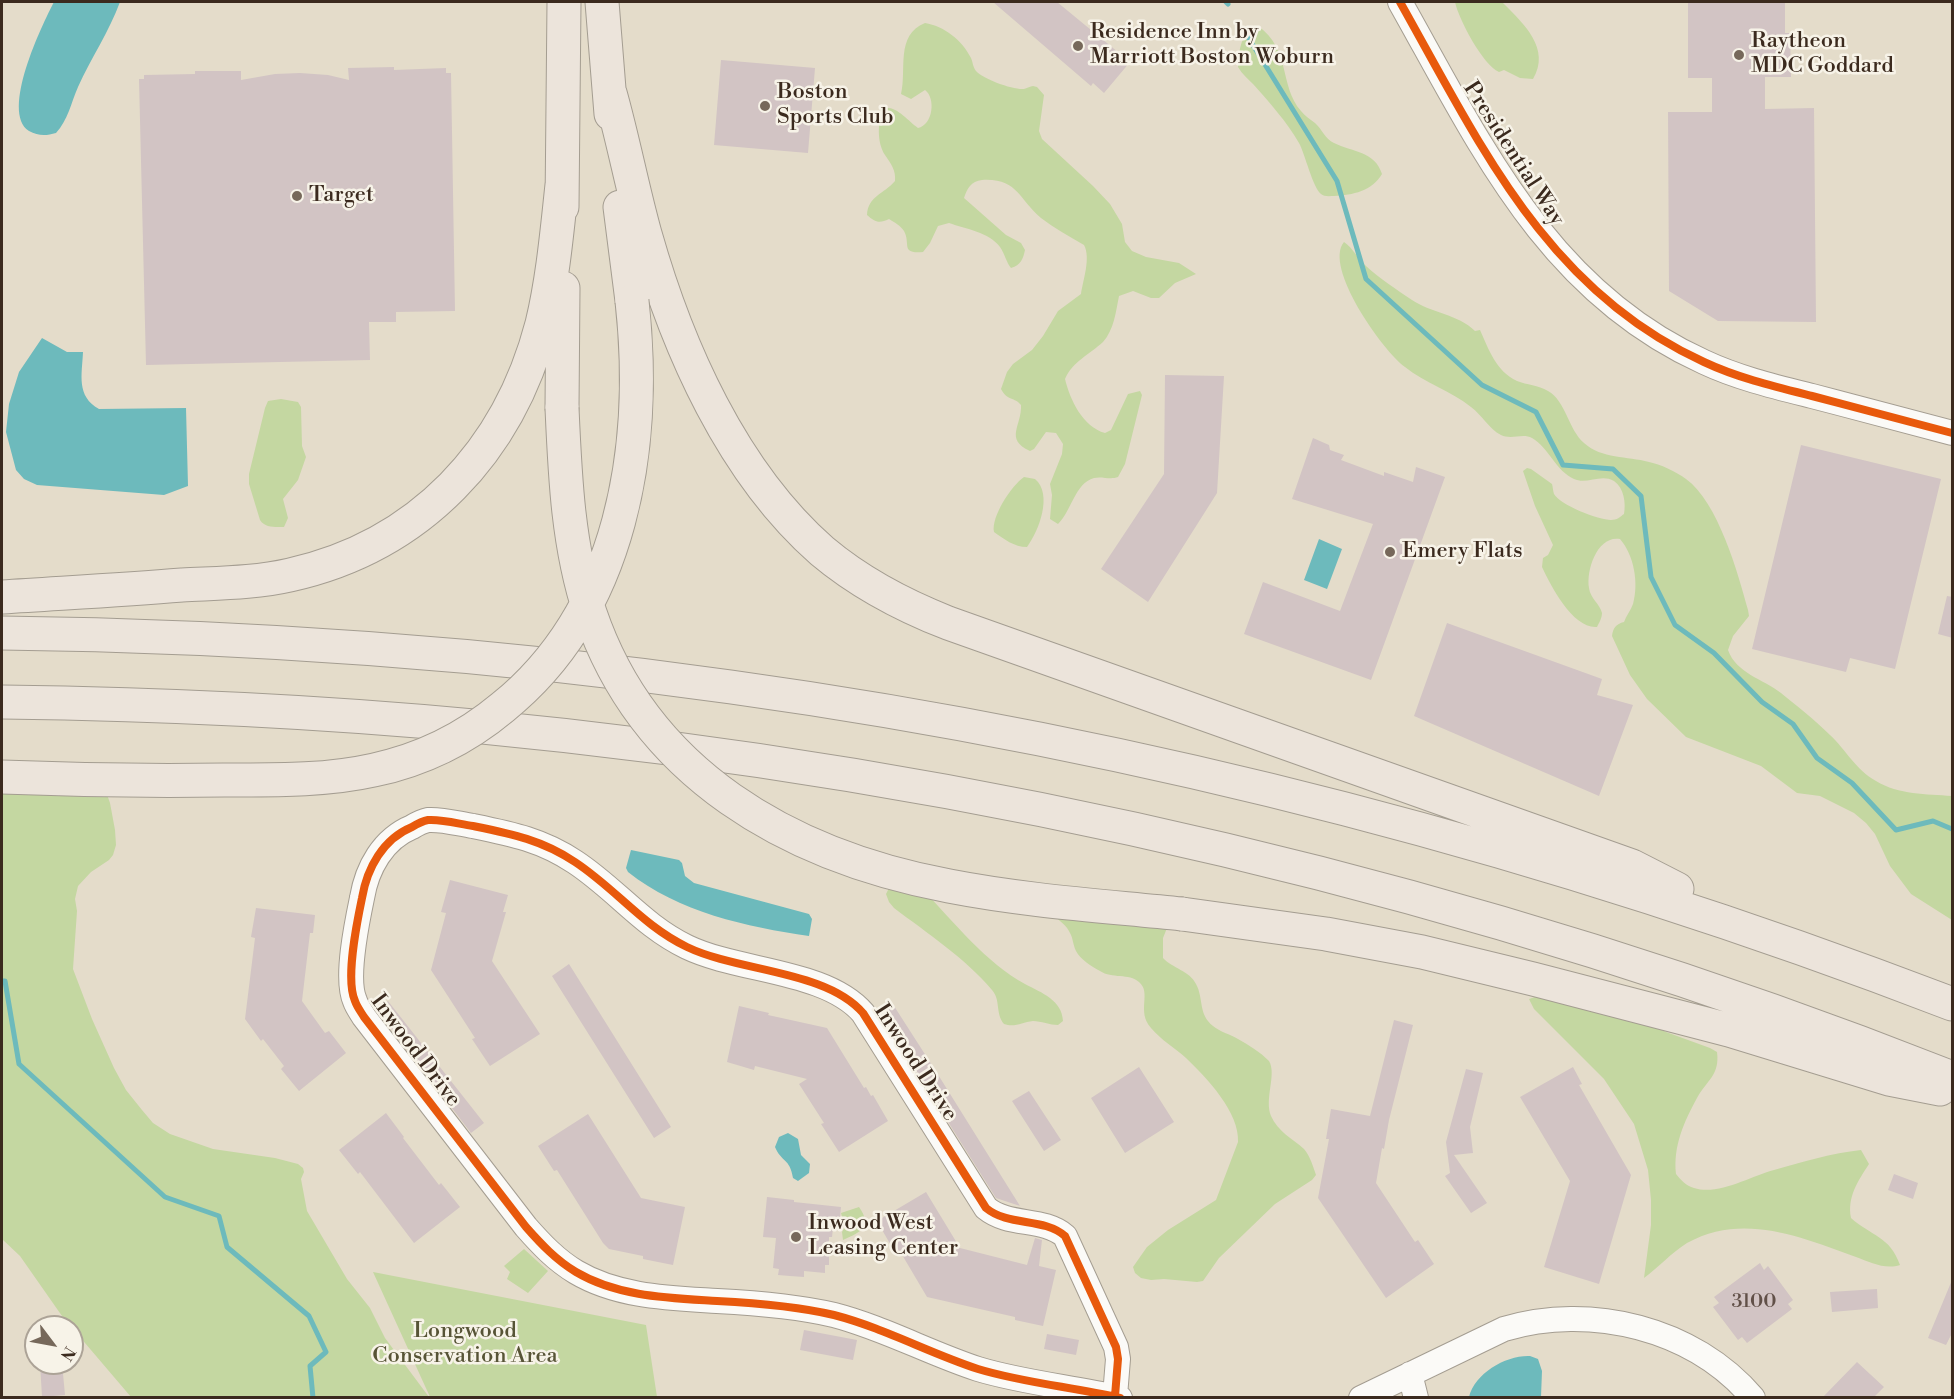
<!DOCTYPE html>
<style>
body{margin:0}
#map{position:relative;width:1954px;height:1399px;overflow:hidden;background:#e4dcca;font-family:"Libre Bodoni",serif}
canvas{display:block}
.frame{position:absolute;inset:0;border:3px solid #3b2a1e;pointer-events:none}
.north{position:absolute;left:24px;top:1315px;width:60px;height:60px;box-sizing:border-box;background:#f7f3e8;border:2px solid #aca397;border-radius:50%;rotate:122deg;font-size:16px;font-weight:700;line-height:24px;text-align:center;color:#3b2a1e}
.north::after{content:'';display:block;margin:auto;width:21px;height:27px;background:#76685a;clip-path:polygon(50% 0,100% 100%,50% 72%,0 100%)}
</style>
<div id="map">
<canvas width="1954" height="1399"></canvas>
<div class="frame"></div>
<div class="north">N</div>
</div>
<script>
const ctx = document.querySelector('canvas').getContext('2d');
ctx.lineJoin = 'round';
function paint(path, color) {
  ctx.fillStyle = color;
  ctx.fill(path, 'evenodd');
}
function trace(path, color, width, dash) {
  ctx.strokeStyle = color;
  ctx.lineWidth = width;
  ctx.lineCap = dash ? 'butt' : 'round';
  ctx.setLineDash(dash || []);
  ctx.stroke(path);
}
function label(font, color, halo, rows, align = 'center') {
  ctx.font = font + ' "Libre Bodoni",serif';
  ctx.lineWidth = 5;
  ctx.setLineDash([]);
  ctx.textBaseline = 'middle';
  ctx.strokeStyle = halo;
  ctx.fillStyle = color;
  for (const [text, x, y, turn = 0] of rows) {
    ctx.save();
    ctx.translate(x, y);
    ctx.rotate((+turn || 0) * Math.PI / 180);
    ctx.textAlign = isNaN(turn) ? turn : align;
    if (halo) ctx.strokeText(text, 0, 0);
    ctx.fillText(text, 0, 0);
    ctx.restore();
  }
}
const green = new Path2D(`
 M 1455,2 L 1502,2 L 1504,4 C 1524,24 1551,49 1533,79 L 1520,78 L 1504,70 L 1499,72 C 1483,65 1459,20 1455,2 Z
 M 925,23 C 944,26 962,40 971,58 C 973,63 973,67 976,71 C 983,79 1013,90 1024,89 C 1025,89 1031,86 1033,86 L 1037,87 L 1044,95 L 1039,131 L 1042,139 L 1093,186 L 1110,204 L 1122,224 L 1125,242 L 1132,251 L 1146,257 L 1179,263 L 1196,274 L 1175,283 L 1159,298 L 1151,298 L 1133,291 L 1119,296 C 1116,311 1114,330 1103,342 C 1090,354 1072,362 1065,379 C 1070,400 1083,427 1105,433 L 1111,430 L 1128,394 L 1140,391 L 1142,395 L 1125,464 L 1118,477 C 1110,480 1102,476 1094,478 C 1075,483 1071,512 1058,524 L 1050,519 L 1052,495 L 1050,484 L 1062,454 L 1063,444 L 1056,433 L 1046,432 L 1034,449 L 1030,451 C 1004,439 1022,426 1021,405 C 1015,397 1007,401 1001,389 L 1007,372 L 1013,364 L 1032,350 L 1043,336 L 1058,311 L 1081,294 C 1083,280 1091,258 1084,245 C 1069,236 1054,228 1041,218 C 1018,199 1018,178 982,180 C 971,181 967,189 964,198 L 1006,235 L 1021,243 L 1025,250 C 1023,259 1021,265 1011,268 C 1006,262 1005,254 1000,247 C 989,232 966,229 949,223 L 938,226 L 930,243 L 923,252 C 900,254 911,244 904,231 C 901,226 894,222 889,219 C 879,224 875,222 867,215 C 868,196 884,194 895,181 C 896,170 891,164 885,155 C 877,143 877,121 884,108 C 897,106 908,121 918,128 C 933,125 936,98 925,90 L 911,99 L 901,94 C 907,70 895,35 925,23 Z
 M 1258,26 C 1291,49 1279,86 1301,111 C 1305,116 1310,119 1315,123 C 1322,129 1325,139 1334,143 C 1352,152 1375,151 1382,174 C 1372,191 1353,195 1334,196 C 1330,196 1324,197 1321,194 C 1313,188 1305,154 1299,143 C 1287,122 1269,102 1253,84 C 1248,79 1242,74 1238,67 C 1239,52 1240,31 1258,26 Z
 M 1344,242 C 1353,248 1358,259 1366,266 C 1380,279 1396,289 1412,300 C 1431,313 1458,314 1475,331 L 1480,330 C 1489,350 1496,371 1517,381 C 1527,385 1538,385 1548,391 C 1566,401 1568,429 1584,443 C 1602,459 1627,456 1649,462 C 1662,465 1675,471 1686,479 C 1718,502 1738,573 1748,610 L 1749,616 L 1733,636 L 1728,650 C 1736,673 1763,679 1781,693 C 1797,706 1815,720 1830,735 C 1846,750 1856,770 1876,781 C 1899,795 1926,794 1952,796 L 1952,920 L 1911,894 L 1890,866 L 1875,834 L 1866,823 L 1854,813 L 1820,796 L 1797,793 L 1761,766 L 1686,737 L 1647,699 L 1630,675 L 1612,636 C 1613,628 1616,624 1624,622 C 1626,616 1631,610 1633,604 C 1639,583 1634,555 1620,539 C 1598,535 1586,569 1589,588 C 1590,598 1600,604 1602,613 C 1602,618 1599,623 1597,627 C 1573,629 1551,586 1542,567 L 1543,558 L 1548,555 L 1553,545 L 1535,506 L 1523,471 L 1527,468 L 1531,469 L 1552,484 C 1553,488 1553,491 1554,494 C 1560,505 1599,520 1611,520 C 1617,520 1620,517 1624,514 C 1626,503 1624,488 1614,481 C 1601,473 1587,485 1574,479 C 1556,471 1549,448 1532,438 C 1523,433 1511,440 1501,435 C 1489,429 1482,415 1471,407 C 1451,391 1425,383 1405,367 C 1383,351 1323,267 1344,242 Z
 M 281,399 L 298,402 L 301,407 L 302,446 L 306,457 L 298,480 L 283,499 L 288,518 L 284,527 C 275,527 265,528 260,520 L 249,484 L 249,474 L 265,408 L 268,401 Z
 M 1024,477 L 1035,479 C 1053,494 1039,531 1027,547 C 1014,547 1004,539 994,532 C 991,517 1011,486 1024,477 Z
 M 2,771 L 104,786 L 110,803 L 115,830 L 116,845 L 113,855 L 109,860 L 91,872 L 78,886 L 75,899 L 77,911 L 73,969 L 92,1019 L 114,1068 L 126,1090 L 142,1110 L 153,1123 L 170,1134 L 213,1149 L 275,1158 L 298,1164 L 303,1168 L 304,1172 L 301,1179 L 307,1211 L 347,1279 L 370,1308 L 385,1338 L 429,1397 L 131,1397 L 62,1316 L 20,1256 L 2,1239 Z
 M 889,888 L 923,890 C 953,921 987,964 1025,984 C 1042,993 1062,1000 1063,1021 L 1058,1025 C 1050,1025 1041,1021 1033,1021 C 1022,1022 1015,1028 1004,1024 C 995,1013 1001,1000 992,990 C 965,958 927,933 894,908 L 889,902 L 886,894 Z
 M 1054,916 L 1167,928 L 1163,938 L 1163,958 C 1172,968 1190,971 1196,984 C 1204,999 1198,1014 1213,1026 C 1220,1032 1230,1034 1238,1039 C 1249,1045 1260,1052 1269,1061 C 1277,1074 1264,1099 1271,1116 C 1278,1132 1292,1138 1304,1149 C 1310,1156 1313,1166 1316,1175 L 1312,1180 L 1275,1204 L 1219,1258 L 1203,1281 L 1197,1282 L 1164,1279 L 1151,1280 L 1141,1278 L 1135,1273 L 1133,1267 L 1147,1247 L 1168,1230 L 1216,1200 L 1238,1142 C 1240,1113 1207,1078 1186,1058 C 1175,1048 1161,1040 1151,1028 C 1136,1011 1152,993 1139,982 C 1129,973 1112,979 1100,971 C 1092,967 1080,959 1076,951 C 1073,945 1073,938 1070,933 C 1067,926 1060,921 1054,916 Z
 M 1535,997 L 1640,1019 L 1666,1032 L 1710,1048 L 1717,1052 C 1720,1075 1707,1080 1697,1098 C 1684,1122 1673,1146 1676,1174 C 1681,1180 1686,1186 1694,1188 C 1718,1196 1751,1176 1774,1170 C 1802,1162 1832,1153 1861,1150 L 1869,1164 C 1858,1181 1847,1197 1851,1218 C 1871,1236 1890,1236 1900,1265 C 1885,1270 1870,1262 1856,1257 C 1801,1237 1743,1212 1687,1243 C 1671,1253 1659,1267 1644,1278 L 1651,1225 L 1651,1200 L 1648,1170 L 1634,1124 L 1604,1079 L 1534,1009 L 1529,999 Z
 M 859,1207 C 873,1227 861,1232 843,1240 L 842,1232 L 845,1227 L 841,1213 Z
 M 524,1249 L 548,1271 L 528,1293 L 507,1279 L 510,1272 L 504,1266 Z
 M 373,1272 L 646,1325 L 657,1397 L 430,1397 Z`);
const water = new Path2D(`
 M 54,2 L 120,2 C 109,32 91,58 78,87 C 71,103 68,120 56,133 C 46,136 38,136 29,131 C 0,112 42,25 54,2 Z
 M 42,338 L 67,352 L 83,352 C 82,375 76,396 99,409 L 186,408 L 188,486 L 164,495 L 37,485 L 24,479 L 16,470 L 6,432 L 9,404 L 19,372 Z
 M 1319,539 L 1342,549 L 1327,589 L 1304,580 Z
 M 631,850 L 679,860 L 682,863 L 685,876 L 694,883 L 809,914 L 812,919 L 809,936 C 747,927 678,912 628,872 L 626,868 Z
 M 788,1133 L 798,1139 L 801,1155 L 810,1164 L 809,1173 L 798,1181 L 793,1178 C 790,1158 781,1162 775,1147 L 779,1137 Z
 M 1530,1356 L 1538,1359 L 1542,1371 L 1541,1397 L 1469,1397 C 1475,1373 1506,1355 1530,1356 Z`);
const stream = new Path2D(`
 M 1226,2 L 1228,4
 M 1243,29 L 1337,181 L 1366,279 L 1482,385 L 1536,412 L 1563,465 L 1613,469 L 1641,496 L 1651,577 L 1675,625 L 1714,653 L 1762,702 L 1793,724 L 1817,758 L 1852,783 L 1896,830 L 1933,821 L 1952,829
 M 2,981 L 5,981 L 19,1064 L 165,1197 L 219,1216 L 227,1247 L 309,1316 L 326,1352 L 310,1366 L 313,1398`);
const building = new Path2D(`
 M 993,2 L 1057,2 L 1130,62 L 1104,93 L 1093,83 L 1091,86 Z
 M 1688,2 L 1785,2 L 1785,33 L 1790,33 L 1791,77 L 1765,77 L 1765,109 L 1814,108 L 1816,322 L 1718,321 L 1669,291 L 1668,112 L 1712,112 L 1712,78 L 1688,78 Z
 M 721,60 L 815,68 L 808,153 L 714,145 Z
 M 394,67 L 394,70 L 446,68 L 446,73 L 451,73 L 455,311 L 396,312 L 396,322 L 369,322 L 370,360 L 146,365 L 139,79 L 144,79 L 144,75 L 195,74 L 195,71 L 241,71 L 241,80 L 275,74 L 300,73 L 328,75 L 349,80 L 348,68 Z
 M 1165,375 L 1224,376 L 1217,493 L 1148,602 L 1101,569 L 1164,474 Z
 M 1313,438 L 1329,445 L 1330,450 L 1344,455 L 1341,460 L 1384,476 L 1384,472 L 1413,482 L 1416,467 L 1445,477 L 1371,680 L 1244,634 L 1263,582 L 1340,611 L 1373,524 L 1292,499 Z
 M 1801,445 L 1941,479 L 1895,669 L 1850,658 L 1846,672 L 1752,649 Z
 M 1947,596 L 1953,597 L 1953,638 L 1938,634 Z
 M 1447,623 L 1602,679 L 1597,695 L 1633,705 L 1599,796 L 1414,716 Z
 M 450,880 L 508,895 L 503,912 L 506,912 L 492,961 L 540,1034 L 490,1066 L 472,1039 L 475,1038 L 431,970 L 446,913 L 441,912 Z
 M 256,908 L 315,915 L 313,933 L 310,933 L 302,1001 L 325,1033 L 329,1031 L 346,1053 L 299,1091 L 281,1069 L 284,1066 L 263,1039 L 261,1041 L 245,1019 L 255,938 L 251,937 Z
 M 569,964 L 671,1127 L 654,1138 L 552,976 Z
 M 388,1001 L 484,1123 L 471,1133 L 377,1010 Z
 M 739,1006 L 769,1013 L 768,1015 L 827,1028 L 864,1088 L 866,1087 L 871,1096 L 873,1095 L 888,1121 L 839,1152 L 821,1124 L 824,1123 L 799,1084 L 807,1079 L 755,1066 L 754,1070 L 727,1062 Z
 M 894,1006 L 937,1073 L 1020,1206 L 996,1198 L 880,1014 Z
 M 1394,1020 L 1413,1025 L 1389,1120 L 1384,1149 L 1382,1148 L 1376,1183 L 1415,1242 L 1418,1240 L 1434,1264 L 1386,1298 L 1318,1198 L 1329,1139 L 1326,1139 L 1331,1109 L 1370,1116 Z
 M 1139,1067 L 1174,1122 L 1125,1153 L 1091,1098 Z
 M 1573,1067 L 1582,1084 L 1579,1085 L 1631,1175 L 1599,1284 L 1544,1267 L 1570,1181 L 1520,1097 Z
 M 1466,1069 L 1483,1073 L 1470,1127 L 1473,1153 L 1454,1155 L 1487,1203 L 1471,1213 L 1445,1176 L 1450,1173 L 1446,1142 Z
 M 1029,1091 L 1061,1140 L 1044,1151 L 1012,1101 Z
 M 386,1113 L 404,1137 L 403,1138 L 439,1185 L 441,1183 L 460,1207 L 414,1243 L 360,1172 L 358,1174 L 339,1150 Z
 M 588,1114 L 641,1198 L 685,1207 L 673,1265 L 643,1259 L 643,1256 L 609,1249 L 603,1243 L 557,1170 L 554,1171 L 538,1146 Z
 M 1894,1174 L 1918,1183 L 1913,1199 L 1888,1190 Z
 M 926,1192 L 960,1248 L 1027,1265 L 1035,1238 L 1042,1240 L 1039,1266 L 1056,1270 L 1043,1326 L 1015,1320 L 1015,1317 L 927,1297 L 901,1253 L 897,1256 L 877,1221 Z
 M 767,1197 L 794,1200 L 794,1202 L 841,1207 L 839,1228 L 833,1228 L 832,1237 L 829,1237 L 829,1265 L 825,1265 L 825,1273 L 804,1271 L 804,1277 L 790,1276 L 778,1275 L 779,1269 L 773,1268 L 776,1238 L 763,1237 Z
 M 1760,1263 L 1764,1270 L 1768,1266 L 1793,1300 L 1788,1304 L 1792,1309 L 1747,1343 L 1742,1337 L 1738,1340 L 1713,1307 L 1719,1303 L 1714,1297 Z
 M 1952,1280 L 1953,1331 L 1946,1345 L 1928,1338 Z
 M 1877,1289 L 1878,1308 L 1832,1312 L 1830,1292 Z
 M 804,1330 L 857,1340 L 853,1360 L 800,1350 Z
 M 1047,1334 L 1079,1340 L 1076,1355 L 1044,1349 Z
 M 1857,1362 L 1884,1387 L 1873,1398 L 1822,1398 Z
 M 40,1363 L 62,1363 L 65,1395 L 42,1397 Z`);
const minor = new Path2D(`
 M 1400,2 C 1480,144 1547,291 1704,362 C 1738,378 1776,387 1812,396 C 1859,408 1906,421 1952,433
 M 1410,1374 L 1416,1398
 M 1115,1396 L 1118,1359 L 1116,1347 L 1065,1236 C 1043,1217 1009,1227 986,1208 L 863,1013 C 826,970 739,972 687,947 C 643,926 616,889 575,862 C 542,840 512,834 473,826 C 459,824 443,819 428,820 C 423,821 417,824 412,827 C 383,839 367,868 362,898 C 357,922 345,979 355,1001 C 357,1007 361,1012 364,1017 L 526,1227 C 541,1244 556,1260 576,1272 C 618,1297 670,1298 717,1301 C 756,1303 796,1306 834,1315 C 884,1328 929,1353 978,1369 C 1024,1383 1073,1387 1120,1398
 M 1361,1398 L 1504,1329 C 1590,1303 1694,1328 1753,1398`);
const highway = new Path2D(`
 M 602,2 L 611,114
 M 610,93 C 623,139 632,187 645,234 C 677,347 732,472 822,551 C 860,583 902,605 948,623 L 1632,866 L 1677,889
 M 562,207 L 564,2
 M 620,207 L 632,301
 M 562,408 L 563,288
 M 2,597 C 62,593 122,590 182,585 C 218,583 255,583 290,575 C 420,546 509,451 542,324 C 553,278 557,231 562,185
 M 2,633 C 246,636 489,653 731,687 C 1149,745 1559,853 1952,1004
 M 2,702 C 159,704 316,711 473,726 C 979,774 1479,891 1952,1078
 M 1182,914 L 1326,934 L 1422,952 L 1533,979 L 1729,1030 L 1889,1079 L 1940,1089`);
const highwayBridge = new Path2D(`
 M 562,408 C 565,477 568,547 590,613 C 645,775 790,856 949,886 C 1026,901 1105,906 1182,914
 M 2,777 C 76,780 150,781 224,780 C 274,780 325,781 374,770 C 421,760 466,738 503,707 C 623,610 648,446 632,301`);
const cycleway = new Path2D(`
 M 1400,2 C 1480,144 1547,291 1704,362 C 1738,378 1776,387 1812,396 C 1859,408 1906,421 1952,433
 M 1115,1396 L 1118,1359 L 1116,1347 L 1065,1236 C 1043,1217 1009,1227 986,1208 L 863,1013 C 826,970 739,972 687,947 C 643,926 616,889 575,862 C 542,840 512,834 473,826 C 459,824 443,819 428,820 C 423,821 417,824 412,827 C 383,839 367,868 362,898 C 357,922 345,979 355,1001 C 357,1007 361,1012 364,1017 L 526,1227 C 541,1244 556,1260 576,1272 C 618,1297 670,1298 717,1301 C 756,1303 796,1306 834,1315 C 884,1328 929,1353 978,1369 C 1024,1383 1073,1387 1120,1398`);
const markers = [
 [1078,46,6,"#76685a"],
 [1739,55,6,"#76685a"],
 [765,106,6,"#76685a"],
 [297,196,6,"#76685a"],
 [1390,552,6,"#76685a"],
 [796,1237,6,"#76685a"]
];
const numberNames = [
 ["3100",1754,1302]
];
const poiNames = [
 ["Residence Inn by",1090,33],
 ["Marriott Boston Woburn",1090,58],
 ["Raytheon",1751,42],
 ["MDC Goddard",1751,67],
 ["Boston",777,93],
 ["Sports Club",777,118],
 ["Target",309,196],
 ["Emery Flats",1402,552],
 ["Inwood West",808,1224],
 ["Leasing Center",808,1249]
];
const streetNames = [
 ["Presidential Way",1513,154,57],
 ["Inwood Drive",415,1051,53],
 ["Inwood Drive",915,1063,57]
];
const parkNames = [
 ["Longwood",465,1332],
 ["Conservation Area",465,1357]
];
paint(green, '#c4d7a1');
paint(water, '#6dbabc');
trace(stream, '#6dbabc', 5);
paint(building, '#d2c4c4');
trace(minor, '#a49d91', 26);
trace(highway, '#a49d91', 35);
trace(minor, '#fbfaf7', 24);
trace(highway, '#ece4db', 33);
trace(highwayBridge, '#a49d91', 35, []);
trace(highwayBridge, '#ece4db', 33);
trace(cycleway, '#e8590c', 8);
for (const [x, y, r, color] of markers) {
  const dot = new Path2D();
  dot.arc(x, y, r, 0, 2 * Math.PI);
  ctx.fillStyle = color;
  ctx.fill(dot);
  trace(dot, '#f7f3e8', 2);
}
label('20px', '#615048', null, numberNames);
label('22px', '#3b2a1e', '#f7f3e8', poiNames, 'left');
label('22px', '#3b2a1e', '#f7f3e8', streetNames);
label('22px', '#575436', '#f7f3e8', parkNames);
</script>
